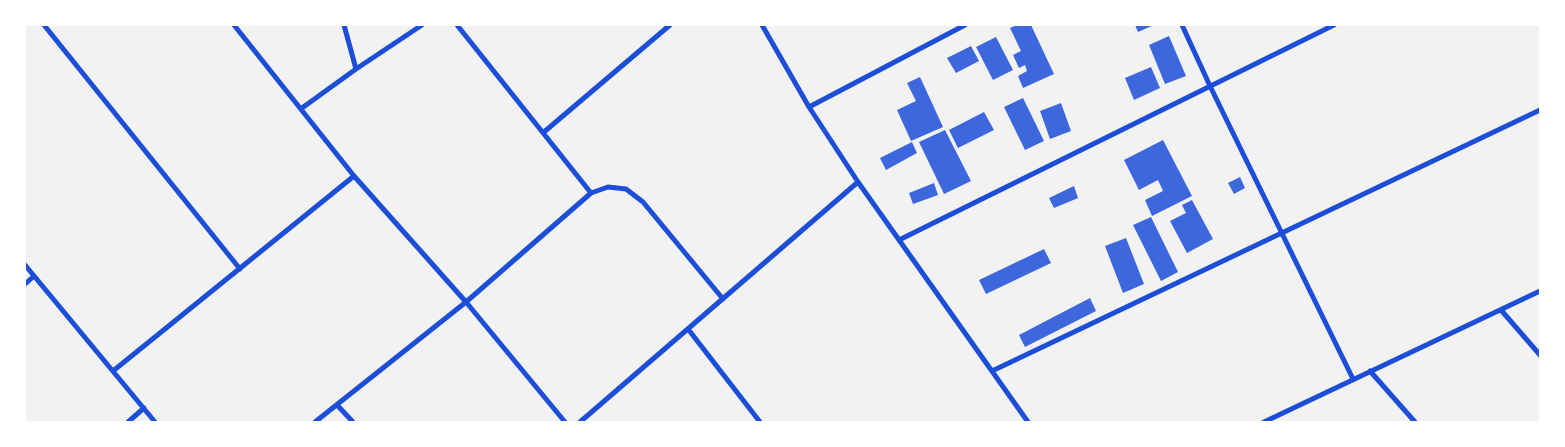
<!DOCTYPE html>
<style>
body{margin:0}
#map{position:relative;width:1565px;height:447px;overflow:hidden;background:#f2f2f2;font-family:Barlow,sans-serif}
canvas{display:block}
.frame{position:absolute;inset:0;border:26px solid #fff;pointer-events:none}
</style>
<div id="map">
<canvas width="1565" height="447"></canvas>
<div class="frame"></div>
</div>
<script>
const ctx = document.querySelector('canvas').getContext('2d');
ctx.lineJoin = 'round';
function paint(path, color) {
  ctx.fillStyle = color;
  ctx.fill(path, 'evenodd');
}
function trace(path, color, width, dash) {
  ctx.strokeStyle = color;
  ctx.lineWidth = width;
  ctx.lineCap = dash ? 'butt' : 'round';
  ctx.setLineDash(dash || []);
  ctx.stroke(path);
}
const building = new Path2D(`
 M 1017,25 L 1031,25 L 1054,74 L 1023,88 L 1018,76 L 1027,71 L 1025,65 L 1019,68 L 1013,55 L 1021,51 L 1010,28 Z
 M 1135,25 L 1154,25 L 1138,32 Z
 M 1169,36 L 1186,76 L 1165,84 L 1149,45 Z
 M 996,37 L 1013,70 L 993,80 L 976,47 Z
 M 971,46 L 979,61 L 956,73 L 947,58 Z
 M 1151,67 L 1160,88 L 1134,100 L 1125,78 Z
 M 920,77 L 943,127 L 911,141 L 897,110 L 916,101 L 907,83 Z
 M 1023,98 L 1044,141 L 1025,150 L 1004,107 Z
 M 1061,103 L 1071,131 L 1050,139 L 1040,111 Z
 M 984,112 L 994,130 L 958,148 L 949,130 Z
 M 945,130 L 971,181 L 944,194 L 919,142 Z
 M 1163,140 L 1192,196 L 1152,216 L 1145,200 L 1163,191 L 1158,180 L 1139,190 L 1124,160 Z
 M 912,142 L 917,153 L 886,170 L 880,158 Z
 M 1240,177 L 1245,188 L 1234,194 L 1228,183 Z
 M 934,183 L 938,195 L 913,204 L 909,193 Z
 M 1074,186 L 1078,198 L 1054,208 L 1049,198 Z
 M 1192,200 L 1213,239 L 1187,253 L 1170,221 L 1186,213 L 1182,205 Z
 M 1151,217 L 1178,272 L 1161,281 L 1133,225 Z
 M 1126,238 L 1144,284 L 1123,293 L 1105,246 Z
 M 1044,249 L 1051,263 L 986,294 L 979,280 Z
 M 1090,298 L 1096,311 L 1025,347 L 1019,335 Z`);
const minor = new Path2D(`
 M 44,25 L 240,269
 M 234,25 L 354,176 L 466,302 L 565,422
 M 344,25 L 356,69
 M 457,25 L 591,193
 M 762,25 L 809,107 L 858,182 L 1028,422
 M 1182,25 L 1210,86 L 1353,379
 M 809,107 L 965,25
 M 302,108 L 356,69 L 422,25
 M 544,132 L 670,25
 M 899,240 L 1334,25
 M 25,265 L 155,422
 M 25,284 L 34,276
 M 1501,310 L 1540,355
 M 688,329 L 760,422
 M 113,371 L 354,176
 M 992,371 L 1540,110
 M 1370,371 L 1415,422
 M 337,405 L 353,422
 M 128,422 L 144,408
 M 315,422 L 466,302 L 591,193 L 608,187 L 626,189 L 643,202 L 723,299
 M 580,422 L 858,182
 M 1264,422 L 1540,291`);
paint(building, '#3d67dc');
trace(minor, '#1d4ed8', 5);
</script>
